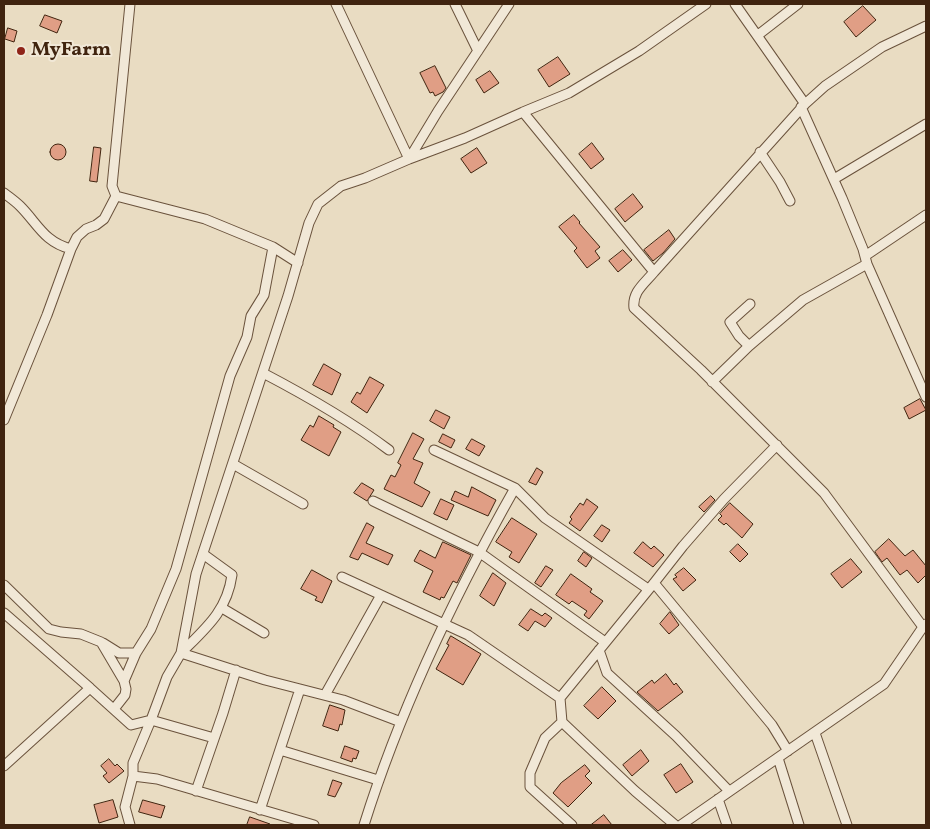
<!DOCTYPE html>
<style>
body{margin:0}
#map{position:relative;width:930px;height:829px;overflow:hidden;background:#e9dcc2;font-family:Vollkorn,serif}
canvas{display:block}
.frame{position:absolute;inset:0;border:5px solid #40240f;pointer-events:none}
</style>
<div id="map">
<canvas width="930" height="829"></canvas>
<div class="frame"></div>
</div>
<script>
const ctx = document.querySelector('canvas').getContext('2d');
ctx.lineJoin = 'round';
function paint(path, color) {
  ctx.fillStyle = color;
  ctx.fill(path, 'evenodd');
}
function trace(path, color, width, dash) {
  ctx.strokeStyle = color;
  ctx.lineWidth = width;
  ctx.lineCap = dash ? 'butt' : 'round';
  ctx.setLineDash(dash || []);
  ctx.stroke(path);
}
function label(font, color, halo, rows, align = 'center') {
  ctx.font = font + ' Vollkorn,serif';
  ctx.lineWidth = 4;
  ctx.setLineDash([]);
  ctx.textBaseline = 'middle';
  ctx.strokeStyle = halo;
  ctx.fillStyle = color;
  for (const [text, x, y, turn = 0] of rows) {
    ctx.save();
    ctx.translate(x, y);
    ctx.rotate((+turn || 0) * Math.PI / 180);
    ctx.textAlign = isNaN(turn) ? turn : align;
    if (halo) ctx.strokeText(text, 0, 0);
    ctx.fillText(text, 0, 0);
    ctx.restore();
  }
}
const building = new Path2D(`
 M 863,6 L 876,20 L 856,37 L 844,22 Z
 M 45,15 L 62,21 L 57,33 L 40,26 Z
 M 8,28 L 17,31 L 14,42 L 5,39 Z
 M 558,57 L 570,74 L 549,87 L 538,70 Z
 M 435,66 L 446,88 L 443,92 L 435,96 L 433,92 L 430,93 L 420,73 Z
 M 490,71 L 499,83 L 484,93 L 476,80 Z
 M 592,143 L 604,159 L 591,169 L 579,154 Z
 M50 152a8 8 0 1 1 16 0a8 8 0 1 1-16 0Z
 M 94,147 L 101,148 L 97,182 L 90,181 Z
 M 477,148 L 487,163 L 471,173 L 461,159 Z
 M 633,194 L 643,207 L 625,222 L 615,209 Z
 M 574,215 L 580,222 L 579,223 L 600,247 L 595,251 L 600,258 L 587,268 L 574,251 L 577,248 L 559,227 Z
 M 669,230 L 675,239 L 663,253 L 653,261 L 644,250 Z
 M 623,250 L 632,260 L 618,272 L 609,261 Z
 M 324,364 L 341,374 L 332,395 L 313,385 Z
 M 370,377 L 384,385 L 367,413 L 351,402 L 357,392 L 360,394 Z
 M 920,399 L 926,410 L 909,419 L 904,408 Z
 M 436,410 L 450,417 L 444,429 L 430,421 Z
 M 319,416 L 334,425 L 333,427 L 341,432 L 329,456 L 301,440 L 310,425 L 313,427 Z
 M 413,433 L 424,439 L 413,459 L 423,463 L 414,483 L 430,492 L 422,507 L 384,489 L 391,475 L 395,477 L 401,465 L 398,463 Z
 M 443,434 L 455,440 L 451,448 L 439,442 Z
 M 472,439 L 485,446 L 479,456 L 466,449 Z
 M 537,468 L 543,472 L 536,485 L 529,482 Z
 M 362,483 L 374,490 L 367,501 L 354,493 Z
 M 472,487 L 496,500 L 488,516 L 451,500 L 455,491 L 468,497 Z
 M 711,496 L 715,500 L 704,512 L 699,507 Z
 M 441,499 L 454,505 L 447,520 L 434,514 Z
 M 587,499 L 598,507 L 580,531 L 569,523 L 572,519 L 570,517 L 580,503 L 583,505 Z
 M 730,503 L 753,524 L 742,538 L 726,523 L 724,525 L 718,520 L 722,516 L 720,514 Z
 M 512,518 L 537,534 L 519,563 L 509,557 L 512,552 L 496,542 Z
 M 367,523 L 374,527 L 366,543 L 393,555 L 388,565 L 362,553 L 358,560 L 350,557 Z
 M 602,525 L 610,530 L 602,542 L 594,536 Z
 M 889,539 L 905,556 L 913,550 L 926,566 L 926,575 L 918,583 L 907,570 L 900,575 L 887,558 L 882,562 L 875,552 Z
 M 443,542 L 471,555 L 457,583 L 453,581 L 444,598 L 441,597 L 440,600 L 423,592 L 433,571 L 414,561 L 420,550 L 435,558 Z
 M 643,542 L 651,549 L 654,546 L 664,555 L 653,567 L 634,553 Z
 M 738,544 L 748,554 L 740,562 L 730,552 Z
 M 584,552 L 592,558 L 586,567 L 578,561 Z
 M 851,559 L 862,572 L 842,588 L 831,574 Z
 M 546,566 L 553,570 L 541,587 L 535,583 Z
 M 684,568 L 696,580 L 683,591 L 673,579 L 677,577 L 675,575 Z
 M 312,570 L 332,581 L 322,603 L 315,600 L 317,597 L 301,589 Z
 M 493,573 L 506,583 L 494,606 L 480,596 Z
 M 571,574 L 592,589 L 590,592 L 603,601 L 589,619 L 584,615 L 587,611 L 572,601 L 569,604 L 556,595 Z
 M 531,609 L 542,616 L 545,613 L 552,618 L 545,627 L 535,621 L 528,631 L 519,625 Z
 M 670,612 L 679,625 L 669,634 L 660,624 Z
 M 451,636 L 481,654 L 463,685 L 436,669 L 449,645 L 447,644 Z
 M 666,674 L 674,685 L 676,683 L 683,692 L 658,711 L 637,692 L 652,680 L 654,683 Z
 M 602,687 L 616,701 L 598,719 L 584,706 Z
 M 330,705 L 345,710 L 342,725 L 340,724 L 338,731 L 323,726 Z
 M 345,746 L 359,751 L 356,759 L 353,758 L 352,762 L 341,758 Z
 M 641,750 L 649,761 L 632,776 L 623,765 Z
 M 109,759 L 115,766 L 117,764 L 124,771 L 109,783 L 103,776 L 107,773 L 101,766 Z
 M 681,764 L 693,782 L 676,793 L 664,775 Z
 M 585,765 L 590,771 L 585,776 L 592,783 L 568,807 L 553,793 L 561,783 Z
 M 333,780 L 342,783 L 335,797 L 328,795 Z
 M 113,800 L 118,817 L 99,823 L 94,805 Z
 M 143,800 L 165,806 L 161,818 L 139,812 Z
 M 604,815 L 612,825 L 591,825 Z
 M 250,817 L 270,824 L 270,825 L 247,825 Z`);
const street = new Path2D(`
 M 455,4 L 478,51
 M 735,4 L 805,104
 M 926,26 L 882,47 L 825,86 L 805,104 L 654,272 C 644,284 632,292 634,308 L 701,370 L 824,493 L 923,627 L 926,624
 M 758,35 L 798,4
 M 801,107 L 842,198 L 863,249 L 867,264 L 926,397
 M 523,112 L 569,93 L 639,51 L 706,4
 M 760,152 L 780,182 L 790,201
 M 409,159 L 465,138 L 523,112 L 654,272
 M 409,159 L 438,111 L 509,4
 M 834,179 L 926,124
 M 4,193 C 9,197 15,201 20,206 C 38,224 44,242 71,249
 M 116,196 L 205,219 L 273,247 L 298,263
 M 865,256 L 926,215
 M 749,346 L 739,336 L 730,322 L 750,304
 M 263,373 C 307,396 349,420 389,450
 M 712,382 L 749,346 L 803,300 L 867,264
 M 4,420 L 47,315 L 71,249 L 77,237 L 86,229 L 96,225 L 104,219 L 116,196 L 112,186 L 130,4
 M 434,450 L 515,488 L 545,518 L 648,589
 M 233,464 L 303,504
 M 373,501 L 479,552 L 605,642
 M 203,554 L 232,575 C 227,611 206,628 181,653 L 265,680 L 343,700 L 401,722
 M 342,577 L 468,635 L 560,698
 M 654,583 L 772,725 L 788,751
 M 4,585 L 49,629 L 61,632 L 81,634 L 101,642 L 124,681 L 126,689 L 125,695 L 114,709
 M 222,608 L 264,633
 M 4,613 L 90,688
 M 103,643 L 119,653 L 136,653
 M 599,650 L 607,673 L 676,736 L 729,791
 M 124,681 L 136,653 L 151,629 L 176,569 L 230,376 L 247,337 L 251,316 L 264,295 L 273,247
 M 325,695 L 381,595
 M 562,722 L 545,738 L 530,773 L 530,787 L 572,825
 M 815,733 L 847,825
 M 280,750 L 378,780
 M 778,758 L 799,825
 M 4,766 L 90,688 L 131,725 L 151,720 L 167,677 L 181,653 L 196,574 L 288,296 L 309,223 L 318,204 L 341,186 L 365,178 L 409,159 L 336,4
 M 133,776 L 157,779 L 314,825
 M 196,791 L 223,713 L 236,670
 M 718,799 L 727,825
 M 260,810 L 300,689
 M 130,825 L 125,807 L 133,776 L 133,763 L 151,720 L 214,738
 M 364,825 C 401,707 454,596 515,488
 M 675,825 L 635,791 L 562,722 L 560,698 L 654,583 L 683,546 L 724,499 L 777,445
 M 681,825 L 884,684 L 923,627`);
const markers = [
 [21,51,5,"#8f2418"]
];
const poiNames = [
 ["MyFarm",31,51]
];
paint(building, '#e09e85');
trace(building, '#40240f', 1);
trace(street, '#6a523c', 11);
trace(street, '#f1e8d7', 9);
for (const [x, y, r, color] of markers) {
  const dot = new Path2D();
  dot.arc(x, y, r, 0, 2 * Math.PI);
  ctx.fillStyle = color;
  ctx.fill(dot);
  trace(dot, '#f1e8d7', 2);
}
label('bold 20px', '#40240f', '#f1e8d7', poiNames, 'left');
</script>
